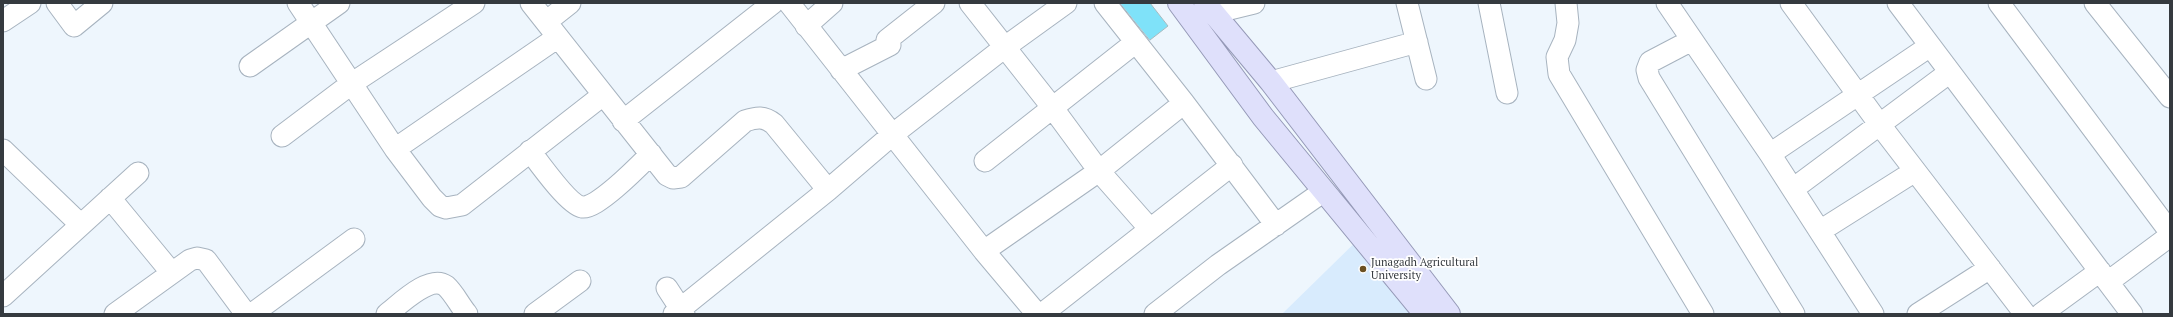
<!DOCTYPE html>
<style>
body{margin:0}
#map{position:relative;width:2173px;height:317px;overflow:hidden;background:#eef6fd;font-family:"PT Serif",serif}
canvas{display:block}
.frame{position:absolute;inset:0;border:4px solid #353a3f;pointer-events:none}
</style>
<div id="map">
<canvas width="2173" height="317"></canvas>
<div class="frame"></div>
</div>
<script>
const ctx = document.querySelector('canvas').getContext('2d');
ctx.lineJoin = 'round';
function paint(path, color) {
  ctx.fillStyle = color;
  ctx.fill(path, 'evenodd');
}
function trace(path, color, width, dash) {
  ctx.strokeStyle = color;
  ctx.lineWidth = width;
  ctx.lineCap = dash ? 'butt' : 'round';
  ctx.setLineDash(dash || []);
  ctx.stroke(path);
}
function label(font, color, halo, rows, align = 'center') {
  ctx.font = font + ' "PT Serif",serif';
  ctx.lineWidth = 3.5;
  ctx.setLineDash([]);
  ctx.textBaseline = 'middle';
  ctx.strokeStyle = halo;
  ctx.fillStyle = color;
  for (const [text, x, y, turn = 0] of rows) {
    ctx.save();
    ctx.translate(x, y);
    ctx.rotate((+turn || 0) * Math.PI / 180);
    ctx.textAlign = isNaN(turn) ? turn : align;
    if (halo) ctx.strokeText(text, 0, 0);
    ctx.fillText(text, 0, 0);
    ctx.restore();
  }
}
const built = new Path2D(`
 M 1373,225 L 1425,314 L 1282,314 Z`);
const building = new Path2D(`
 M 1120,3 L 1150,3 L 1168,26 L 1150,40 Z`);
const minor = new Path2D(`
 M 57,3 L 74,26 L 102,3
 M 298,3 L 395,149 L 432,198 L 440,206 L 446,208 L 462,205 L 603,95
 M 531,3 L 667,175 L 673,178 L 681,177 L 745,121 C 757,117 764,116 774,124 L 828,190
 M 789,3 L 984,251 L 1037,314
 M 970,3 L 1052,107 L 1099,171 L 1150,229
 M 1105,3 L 1184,103 L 1276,225
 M 1407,3 L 1426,79
 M 1489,3 L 1507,93
 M 1566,3 L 1568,23 L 1565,40 L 1557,57 L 1559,74 L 1703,314
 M 1667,3 L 1770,154 L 1873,314
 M 1791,3 L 1880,125 L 2025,314
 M 1898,3 L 2132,314
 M 1999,3 L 2170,232
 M 2095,3 L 2170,97
 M 1213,13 L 1254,3
 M 3,21 L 30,3
 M 546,22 L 570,3
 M 806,26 L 832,3
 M 887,40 L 934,3
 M 1692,40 L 1650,62 L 1647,70 L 1649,78 L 1794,314
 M 250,66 L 339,3
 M 841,70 L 890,45
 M 1271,82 L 1417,42
 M 623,121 L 773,3
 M 282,136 L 351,84 L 474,3
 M 395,149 L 558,37
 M 3,150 L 81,225
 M 530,151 C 539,163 569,205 582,207 C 596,210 639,166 651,154
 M 1770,154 L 1930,46
 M 985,161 L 1136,42
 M 1793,189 L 1950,72
 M 110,198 L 171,272
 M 1820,231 L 1915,171
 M 984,251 L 1099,171 L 1184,103
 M 2108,282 L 2170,236
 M 667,288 L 684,314
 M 3,296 L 138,173
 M 115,314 L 190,260 L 197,258 L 206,260 L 246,314
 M 252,314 L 354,239
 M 387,314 C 400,304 430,274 446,286 C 454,293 460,306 467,314
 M 535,314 L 580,281
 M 674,314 L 828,190 L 892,135 L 1005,47 L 1066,3
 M 1042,314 L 1232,165
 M 1155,314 L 1218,265 L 1324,191
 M 1918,314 L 1990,268
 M 2041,314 L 2100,271`);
const major = new Path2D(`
 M 1179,3 L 1263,117 L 1425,314
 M 1205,3 L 1271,82 L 1449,314`);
const markers = [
 [1363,269,4,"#6b5022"]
];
const poiNames = [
 ["Junagadh Agricultural",1371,263],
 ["University",1371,276]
];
paint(built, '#d8ebfd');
paint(building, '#7fe2f9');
trace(building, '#a7babf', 1);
trace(minor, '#a7b3bf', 23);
trace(major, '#9599b7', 24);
trace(minor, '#fff', 21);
trace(major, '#dfe0fb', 22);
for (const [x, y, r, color] of markers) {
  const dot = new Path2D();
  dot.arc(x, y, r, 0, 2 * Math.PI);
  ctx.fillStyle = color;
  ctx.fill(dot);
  trace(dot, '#fff', 1.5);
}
label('11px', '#353a3f', '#fff', poiNames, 'left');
</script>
